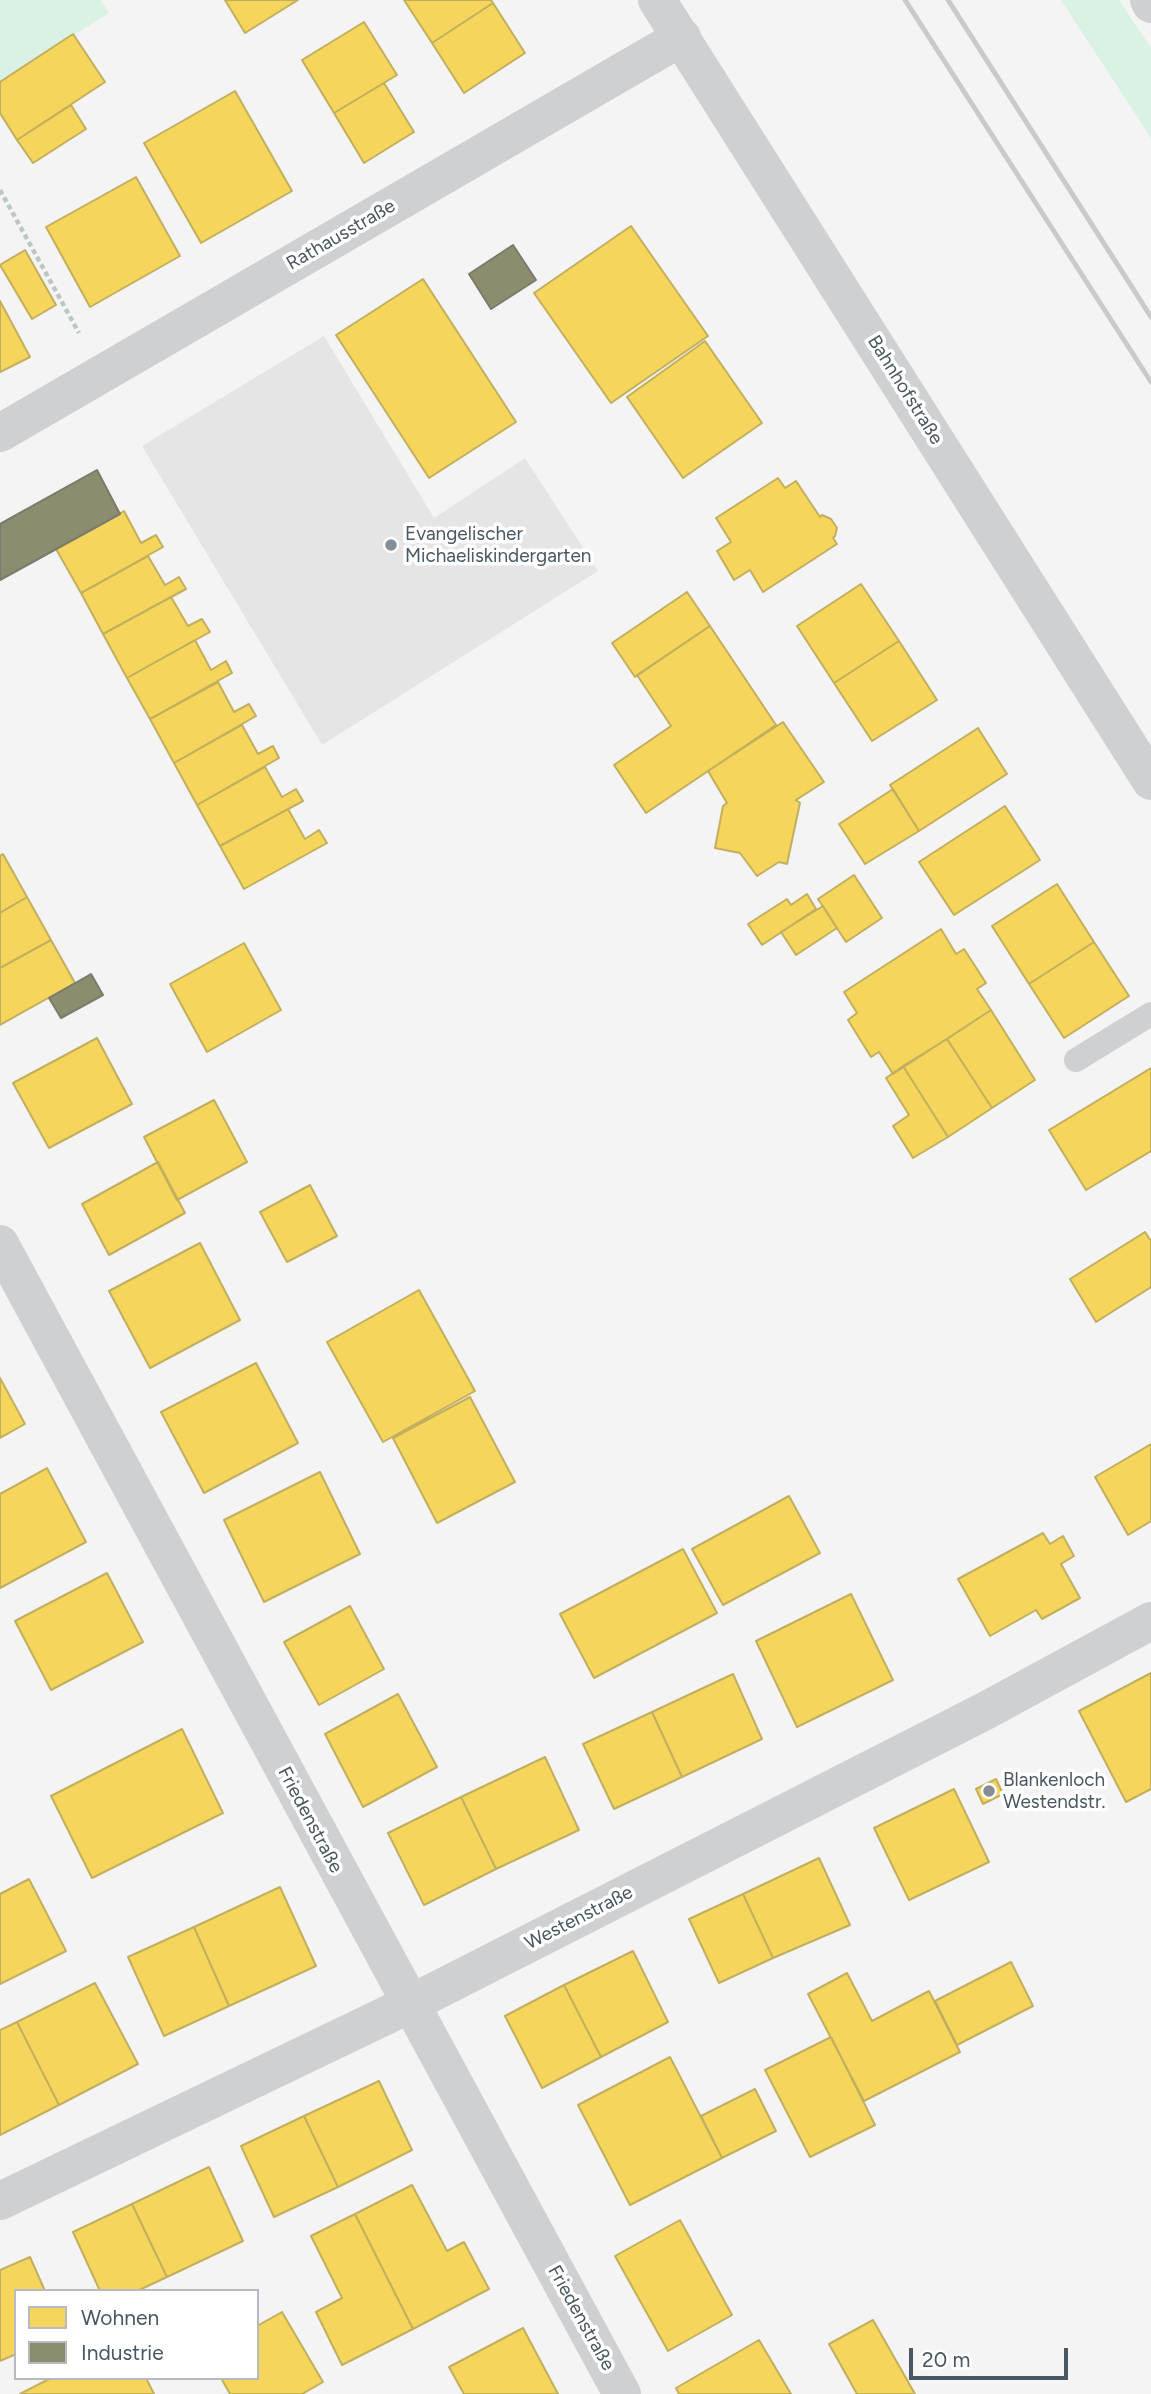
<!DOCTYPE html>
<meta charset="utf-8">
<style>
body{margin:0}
#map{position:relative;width:1151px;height:2394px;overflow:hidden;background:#f4f4f4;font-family:Figtree,sans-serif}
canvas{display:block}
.legend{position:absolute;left:14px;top:2289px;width:245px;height:91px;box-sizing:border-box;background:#fff;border:2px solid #b7bbc0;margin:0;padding:9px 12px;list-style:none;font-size:21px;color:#4a5661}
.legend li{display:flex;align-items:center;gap:14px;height:35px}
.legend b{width:35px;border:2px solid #b7bbc0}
.scale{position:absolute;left:909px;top:2348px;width:159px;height:32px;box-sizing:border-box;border:4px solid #4a5661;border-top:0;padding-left:9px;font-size:21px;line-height:24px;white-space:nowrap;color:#4a5661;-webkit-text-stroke:5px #fff;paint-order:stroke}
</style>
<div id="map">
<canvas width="1151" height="2394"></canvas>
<ul class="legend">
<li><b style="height:19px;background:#f6d55c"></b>Wohnen</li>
<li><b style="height:19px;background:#8c8c6e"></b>Industrie</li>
</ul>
<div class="scale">20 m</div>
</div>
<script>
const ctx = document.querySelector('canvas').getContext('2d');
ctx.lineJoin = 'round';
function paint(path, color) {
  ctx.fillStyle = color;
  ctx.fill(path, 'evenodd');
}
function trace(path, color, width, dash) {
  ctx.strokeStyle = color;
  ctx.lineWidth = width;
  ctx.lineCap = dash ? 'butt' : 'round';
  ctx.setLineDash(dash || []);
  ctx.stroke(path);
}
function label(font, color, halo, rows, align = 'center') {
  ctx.font = font + ' Figtree,sans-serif';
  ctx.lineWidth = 7;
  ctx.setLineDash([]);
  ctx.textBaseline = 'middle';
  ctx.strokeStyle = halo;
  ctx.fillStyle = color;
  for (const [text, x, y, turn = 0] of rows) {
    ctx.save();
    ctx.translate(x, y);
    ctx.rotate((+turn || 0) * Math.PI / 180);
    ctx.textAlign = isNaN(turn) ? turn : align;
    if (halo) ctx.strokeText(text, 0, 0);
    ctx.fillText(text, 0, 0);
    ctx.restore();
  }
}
const education = new Path2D(`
 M 324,336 L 434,518 L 525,458 L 598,571 L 322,745 L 142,446 Z`);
const green = new Path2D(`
 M 0,0 L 101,0 L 109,13 L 0,81 Z
 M 1061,0 L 1119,0 L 1151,48 L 1151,138 Z`);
const homes = new Path2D(`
 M 225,0 L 298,0 L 245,33 Z
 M 404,0 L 491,0 L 493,3 L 432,43 Z
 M 493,3 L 525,53 L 464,93 L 432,43 Z
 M 364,22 L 397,75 L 334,113 L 302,60 Z
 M 73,34 L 105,82 L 17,140 L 0,113 L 0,82 Z
 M 384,83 L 414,132 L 364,163 L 334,113 Z
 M 235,91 L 292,191 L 201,243 L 144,143 Z
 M 71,105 L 86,129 L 33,163 L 17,140 Z
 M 136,177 L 180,256 L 90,307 L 46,227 Z
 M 631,226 L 708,336 L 611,403 L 534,293 Z
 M 25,250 L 56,305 L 32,319 L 0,265 Z
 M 423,279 L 516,422 L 429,478 L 336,335 Z
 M 0,301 L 30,357 L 0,372 Z
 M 705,341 L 762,423 L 683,478 L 627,397 Z
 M 778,478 L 785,488 L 796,481 L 820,517 L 822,515 L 831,519 L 837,528 L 835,536 L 833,538 L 837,544 L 763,592 L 750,570 L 734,580 L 717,551 L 731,542 L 716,518 Z
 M 124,511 L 141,543 L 156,535 L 163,547 L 81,593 L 56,549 Z
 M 148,556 L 165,585 L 179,577 L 186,589 L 103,634 L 81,593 Z
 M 861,584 L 899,641 L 834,683 L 797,626 Z
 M 687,592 L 710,626 L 635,677 L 612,643 Z
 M 171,597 L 188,626 L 202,619 L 210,632 L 127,678 L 103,634 Z
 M 710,626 L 776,725 L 646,813 L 614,765 L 671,726 L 637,675 Z
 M 195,640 L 211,670 L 226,661 L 232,673 L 150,719 L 127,678 Z
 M 899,641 L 937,700 L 872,741 L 834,683 Z
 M 218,682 L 234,712 L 249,704 L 256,716 L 174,763 L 150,719 Z
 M 783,722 L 824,782 L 796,800 L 800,803 L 787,864 L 779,862 L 757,876 L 740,853 L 715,848 L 723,806 L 727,803 L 708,771 Z
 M 242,725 L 258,754 L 273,746 L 279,758 L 197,805 L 174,763 Z
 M 978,728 L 1007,774 L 919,831 L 890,785 Z
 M 265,767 L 282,797 L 296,789 L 303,801 L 220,846 L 197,805 Z
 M 893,789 L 919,831 L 865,864 L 839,824 Z
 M 1005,806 L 1040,860 L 954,915 L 919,862 Z
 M 288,809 L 305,839 L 319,830 L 327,843 L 244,889 L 220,846 Z
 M 3,854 L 27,897 L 0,913 L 0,856 Z
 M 854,875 L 882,918 L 846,942 L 818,899 Z
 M 1057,884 L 1094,942 L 1029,984 L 992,926 Z
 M 807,894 L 816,909 L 762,945 L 748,924 L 787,899 L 791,905 Z
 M 27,897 L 51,940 L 0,968 L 0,913 Z
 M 823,906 L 837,928 L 796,955 L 781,932 Z
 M 941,929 L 956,954 L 964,949 L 986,983 L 977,989 L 991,1010 L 893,1074 L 879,1052 L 871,1057 L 848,1020 L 857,1013 L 844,992 Z
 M 51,940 L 75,983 L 0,1025 L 0,968 Z
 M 1094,942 L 1129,996 L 1064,1038 L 1029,984 Z
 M 244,943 L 281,1010 L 207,1052 L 170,984 Z
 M 991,1010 L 1035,1080 L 992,1108 L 947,1039 Z
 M 97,1038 L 132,1104 L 49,1148 L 13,1083 Z
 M 947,1039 L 992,1108 L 948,1137 L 903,1066 Z
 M 903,1066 L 948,1137 L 913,1158 L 893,1126 L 909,1115 L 886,1078 Z
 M 1151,1068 L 1151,1151 L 1086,1190 L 1049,1130 Z
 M 214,1100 L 247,1162 L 177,1200 L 144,1137 Z
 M 158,1162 L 185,1213 L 109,1255 L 82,1204 Z
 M 310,1185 L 337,1236 L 287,1262 L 260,1212 Z
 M 1145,1232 L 1151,1241 L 1151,1287 L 1096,1322 L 1070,1279 Z
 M 200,1243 L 240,1320 L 150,1368 L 109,1291 Z
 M 419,1290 L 475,1391 L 383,1442 L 327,1342 Z
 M 256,1363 L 298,1443 L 204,1493 L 161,1412 Z
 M 0,1378 L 25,1424 L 0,1438 Z
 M 470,1397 L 515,1482 L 437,1523 L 393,1438 Z
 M 1151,1444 L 1151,1521 L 1128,1535 L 1095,1477 Z
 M 47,1468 L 86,1542 L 0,1588 L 0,1494 Z
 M 320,1472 L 360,1554 L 264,1602 L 224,1520 Z
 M 789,1496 L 820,1553 L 723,1605 L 692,1549 Z
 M 1043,1533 L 1050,1544 L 1063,1536 L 1074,1556 L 1061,1564 L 1080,1598 L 1042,1619 L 1036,1610 L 990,1636 L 958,1579 Z
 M 683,1549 L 717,1613 L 594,1678 L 560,1614 Z
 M 107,1573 L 143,1642 L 51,1690 L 15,1621 Z
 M 851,1594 L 893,1680 L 797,1727 L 756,1641 Z
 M 350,1606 L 384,1669 L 319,1705 L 284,1642 Z
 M 1151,1673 L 1151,1789 L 1126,1802 L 1079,1711 Z
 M 733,1674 L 762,1739 L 682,1777 L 652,1712 Z
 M 398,1694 L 437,1767 L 363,1807 L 325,1734 Z
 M 652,1712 L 682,1777 L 614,1809 L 583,1744 Z
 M 182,1729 L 223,1813 L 92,1878 L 51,1796 Z
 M 545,1757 L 579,1830 L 496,1869 L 461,1797 Z
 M 996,1779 L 1003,1794 L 983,1804 L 976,1789 Z
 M 954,1789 L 989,1862 L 909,1900 L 874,1828 Z
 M 461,1797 L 496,1869 L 424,1905 L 388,1833 Z
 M 819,1858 L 850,1925 L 773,1958 L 743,1894 Z
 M 29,1879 L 66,1951 L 0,1984 L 0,1894 Z
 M 280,1887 L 316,1966 L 229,2006 L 194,1927 Z
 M 743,1894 L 773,1958 L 719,1983 L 689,1919 Z
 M 194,1927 L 229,2006 L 164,2036 L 128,1957 Z
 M 633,1951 L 668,2022 L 601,2057 L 564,1985 Z
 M 1011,1962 L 1033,2006 L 957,2045 L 935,2001 Z
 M 847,1973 L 872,2021 L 929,1991 L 960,2052 L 864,2101 L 808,1994 Z
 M 95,1983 L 138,2064 L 59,2105 L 17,2022 Z
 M 564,1985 L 601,2057 L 542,2088 L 505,2016 Z
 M 17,2022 L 59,2105 L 0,2135 L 0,2030 Z
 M 831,2037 L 875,2125 L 810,2157 L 765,2070 Z
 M 670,2057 L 722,2158 L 630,2205 L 578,2105 Z
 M 379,2081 L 412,2150 L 338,2187 L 304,2116 Z
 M 755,2089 L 776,2131 L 722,2158 L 701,2116 Z
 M 304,2116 L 338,2187 L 274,2217 L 241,2146 Z
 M 209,2167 L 243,2241 L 167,2277 L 132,2204 Z
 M 412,2185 L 447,2251 L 464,2242 L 489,2289 L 413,2329 L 355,2214 Z
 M 132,2204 L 167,2277 L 137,2291 L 100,2291 L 73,2232 Z
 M 355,2214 L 413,2329 L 342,2365 L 316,2312 L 342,2298 L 311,2236 Z
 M 680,2220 L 732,2315 L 668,2351 L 615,2256 Z
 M 30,2257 L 45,2291 L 16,2291 L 16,2354 L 0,2361 L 0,2270 Z
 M 282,2312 L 323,2382 L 302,2394 L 230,2394 L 221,2378 L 257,2378 L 257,2326 Z
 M 873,2320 L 915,2394 L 857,2394 L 829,2344 Z
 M 523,2328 L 558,2394 L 464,2394 L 449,2367 Z
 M 759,2340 L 791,2394 L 679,2394 L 676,2388 Z
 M 51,2378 L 146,2378 L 154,2394 L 20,2394 Z`);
const industry = new Path2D(`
 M 513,245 L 536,280 L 491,309 L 469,274 Z
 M 97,470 L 120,514 L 0,580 L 0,524 Z
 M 91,974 L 103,995 L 61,1018 L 49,998 Z`);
const path = new Path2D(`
 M 0,190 L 79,333`);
const lane = new Path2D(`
 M 1076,1060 L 1151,1014`);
const street = new Path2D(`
 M 657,0 L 1151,781
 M 1149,0 L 1151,4
 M 0,433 L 682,37
 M 0,1244 L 622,2394
 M 0,2201 L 410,2004 L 985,1711 L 1151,1621`);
const rail = new Path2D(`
 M 905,0 L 1151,382
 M 948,0 L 1151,317`);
const markers = [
 [391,545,7,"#868d94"],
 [989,1791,7,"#868d94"]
];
const streetNames = [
 ["Rathausstraße",341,235,-30],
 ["Bahnhofstraße",905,390,58],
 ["Friedenstraße",310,1820,62],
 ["Westenstraße",579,1918,-27],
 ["Friedenstraße",581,2318,61]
];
const poiNames = [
 ["Evangelischer",405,534],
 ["Michaeliskindergarten",405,556],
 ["Blankenloch",1003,1780],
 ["Westendstr.",1003,1802]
];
paint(education, '#e6e5e6');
paint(green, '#d9f2e3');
paint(homes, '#f6d55c');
trace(homes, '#c2af5e', 2);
paint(industry, '#8c8c6e');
trace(industry, '#787c6a', 2);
trace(path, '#bcc7c4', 4.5, [5, 3.5]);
trace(lane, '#ced0d2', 24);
trace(street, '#ced0d2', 38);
trace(rail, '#c9cacc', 5);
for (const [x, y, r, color] of markers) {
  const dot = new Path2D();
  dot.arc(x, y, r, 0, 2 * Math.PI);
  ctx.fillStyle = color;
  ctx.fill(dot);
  trace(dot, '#fff', 2.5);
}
label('19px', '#4a5661', '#fff', streetNames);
label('19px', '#4a5661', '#fff', poiNames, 'left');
</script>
